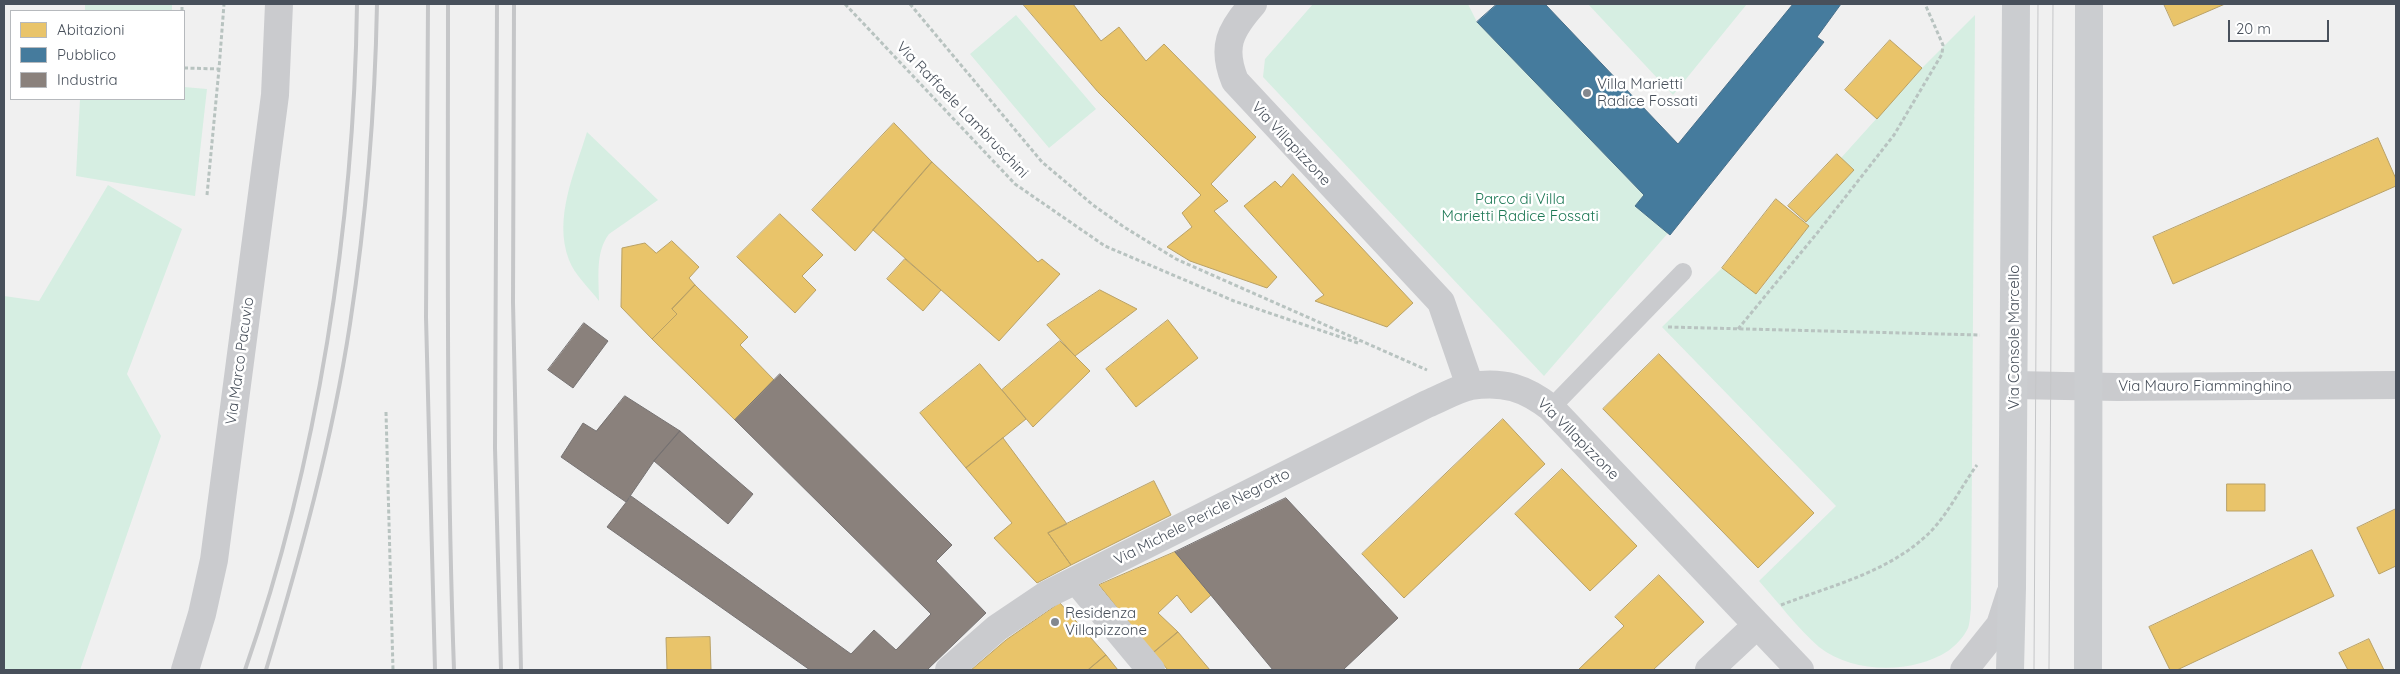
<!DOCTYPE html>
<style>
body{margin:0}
#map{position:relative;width:2400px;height:674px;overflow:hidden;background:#f0f0f0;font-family:Quicksand,sans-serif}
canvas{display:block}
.frame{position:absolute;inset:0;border:5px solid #48505b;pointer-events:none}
.legend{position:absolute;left:10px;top:10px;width:175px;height:90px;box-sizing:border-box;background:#fff;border:1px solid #b6b9bd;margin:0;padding:6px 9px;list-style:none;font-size:15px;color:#48505b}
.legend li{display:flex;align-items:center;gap:10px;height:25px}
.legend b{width:25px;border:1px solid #b6b9bd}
.scale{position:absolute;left:2228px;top:20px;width:101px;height:22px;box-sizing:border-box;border:2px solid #48505b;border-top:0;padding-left:6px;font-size:15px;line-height:18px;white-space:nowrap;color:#48505b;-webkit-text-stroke:4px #fff;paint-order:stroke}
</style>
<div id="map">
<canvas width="2400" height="674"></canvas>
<div class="frame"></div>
<ul class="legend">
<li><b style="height:14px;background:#e9c46a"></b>Abitazioni</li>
<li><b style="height:14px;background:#457b9d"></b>Pubblico</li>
<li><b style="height:14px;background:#8a817c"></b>Industria</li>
</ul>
<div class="scale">20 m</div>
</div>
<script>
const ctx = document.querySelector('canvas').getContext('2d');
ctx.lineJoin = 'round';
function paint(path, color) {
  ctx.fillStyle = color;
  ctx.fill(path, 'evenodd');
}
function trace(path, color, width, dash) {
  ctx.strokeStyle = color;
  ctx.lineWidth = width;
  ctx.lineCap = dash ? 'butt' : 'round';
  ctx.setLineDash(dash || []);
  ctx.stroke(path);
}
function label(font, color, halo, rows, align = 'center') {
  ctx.font = font + ' Quicksand,sans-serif';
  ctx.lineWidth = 5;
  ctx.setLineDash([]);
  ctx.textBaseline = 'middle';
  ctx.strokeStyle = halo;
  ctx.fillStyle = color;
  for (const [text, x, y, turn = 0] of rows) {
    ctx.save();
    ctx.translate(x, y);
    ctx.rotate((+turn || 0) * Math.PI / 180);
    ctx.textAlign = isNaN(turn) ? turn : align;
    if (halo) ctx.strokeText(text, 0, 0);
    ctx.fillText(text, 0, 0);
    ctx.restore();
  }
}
const green = new Path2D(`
 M 85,4 L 172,4 L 172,11 L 85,11 Z
 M 1313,4 L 1468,4 L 1477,22 L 1644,195 L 1635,206 L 1668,233 L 1544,376 L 1263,77 L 1265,59 Z
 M 1588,4 L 1747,4 L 1673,95 Z
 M 1016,15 L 1096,109 L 1049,148 L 970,54 Z
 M 1975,15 L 1971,609 C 1970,615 1970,623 1968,628 C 1964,637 1955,646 1948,651 C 1912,674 1854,674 1819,647 C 1798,629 1778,602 1759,581 L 1836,506 L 1662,327 L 1722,268 L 1757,294 L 1809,226 L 1806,222 L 1853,171 L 1841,158 L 1922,68 Z
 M 184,87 L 207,89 L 195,196 L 76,176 L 80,99 L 184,99 Z
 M 587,132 L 658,200 L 609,234 C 595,252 599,279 599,301 C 590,289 574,274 569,260 C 553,218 575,172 587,132 Z
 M 108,185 L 182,229 L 127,374 L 161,436 L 80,670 L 4,670 L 4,296 L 39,301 Z`);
const homes = new Path2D(`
 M 1023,4 L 1073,4 L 1101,41 L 1119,27 L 1146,61 L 1164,44 L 1256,137 L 1211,184 L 1228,201 L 1214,211 L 1277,277 L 1267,288 L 1190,261 L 1167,247 L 1192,227 L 1182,213 L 1201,195 L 1098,92 Z
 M 2164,4 L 2225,4 L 2174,26 Z
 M 1890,40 L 1922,68 L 1877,119 L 1845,90 Z
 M 894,123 L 932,162 L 855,251 L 812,210 Z
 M 2378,138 L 2396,179 L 2396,186 L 2173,284 L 2153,237 Z
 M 1837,154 L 1854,170 L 1806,222 L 1788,206 Z
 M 932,162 L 1038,262 L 1042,259 L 1060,274 L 999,341 L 873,230 Z
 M 1293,174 L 1413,303 L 1387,327 L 1315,301 L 1324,295 L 1244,206 L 1275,181 L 1281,187 Z
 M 1776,199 L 1809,226 L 1756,294 L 1722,268 Z
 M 780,214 L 823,255 L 802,276 L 816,290 L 795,313 L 737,257 Z
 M 672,241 L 699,267 L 689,278 L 695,285 L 672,309 L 677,314 L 652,339 L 621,307 L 622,248 L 645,243 L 656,253 Z
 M 905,259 L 941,290 L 923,311 L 887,279 Z
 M 695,285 L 748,337 L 740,345 L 774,380 L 735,420 L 652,339 L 677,314 L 672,309 Z
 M 1100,290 L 1137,309 L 1075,356 L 1047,325 Z
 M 1168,320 L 1198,358 L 1136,407 L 1106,369 Z
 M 1060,341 L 1090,371 L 1033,427 L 1002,390 Z
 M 1659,354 L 1814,513 L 1758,568 L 1603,409 Z
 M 980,364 L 1026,419 L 966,468 L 920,413 Z
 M 1503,419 L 1545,464 L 1404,598 L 1362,554 Z
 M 1003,438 L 1067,524 L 1048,533 L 1071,565 L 1037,583 L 994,538 L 1012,523 L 966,468 Z
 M 1562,469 L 1637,546 L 1590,591 L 1515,514 Z
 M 1154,481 L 1171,515 L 1071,565 L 1048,533 Z
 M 2227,484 L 2265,484 L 2265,511 L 2227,511 Z
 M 2396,509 L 2396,566 L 2379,574 L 2357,528 Z
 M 2312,550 L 2334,596 L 2177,670 L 2170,670 L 2149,627 Z
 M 1175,552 L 1211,595 L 1191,613 L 1177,595 L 1158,613 L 1178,632 L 1153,653 L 1099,585 Z
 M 1659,575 L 1704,622 L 1653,670 L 1580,670 L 1579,669 L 1624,626 L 1615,617 Z
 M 1060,603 L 1106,655 L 1088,670 L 971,670 L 1006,640 Z
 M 1178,632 L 1210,670 L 1168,670 L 1153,653 Z
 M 710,637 L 711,670 L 667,670 L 666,638 Z
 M 2369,639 L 2384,670 L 2348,670 L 2339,653 Z
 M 1106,655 L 1118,670 L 1088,670 Z`);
const public = new Path2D(`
 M 1497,4 L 1545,4 L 1678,144 L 1793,4 L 1841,4 L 1817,37 L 1824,42 L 1670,235 L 1635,206 L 1644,195 L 1477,22 Z`);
const industry = new Path2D(`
 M 584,323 L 608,341 L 573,388 L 548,370 Z
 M 780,374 L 952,545 L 936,561 L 986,613 L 927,670 L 810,670 L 607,527 L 631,496 L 851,654 L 874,630 L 896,650 L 931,614 L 735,420 Z
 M 625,396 L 680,431 L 654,461 L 626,502 L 561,457 L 583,423 L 596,431 Z
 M 680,431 L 753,494 L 728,524 L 654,461 Z
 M 1286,498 L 1398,618 L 1344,669 L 1346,670 L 1273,670 L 1175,552 Z`);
const path = new Path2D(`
 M 845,4 L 1015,184 L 1105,246 L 1234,301 L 1358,343
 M 910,4 L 1042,162 L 1093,205 L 1124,227 L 1176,259 L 1427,370
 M 182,11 L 182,4
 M 184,68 L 219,69 L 224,4
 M 207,195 L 219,69
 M 1668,327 L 1980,335
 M 1738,329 L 1818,232 L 1894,135 L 1942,54 L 1943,45 L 1925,4
 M 386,412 L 393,670
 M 1781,605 C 1830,586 1886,573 1926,536 C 1947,517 1960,488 1977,465`);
const lane = new Path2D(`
 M 1551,408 L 1683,272`);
const street = new Path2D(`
 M 1253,4 C 1230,30 1221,47 1235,81 L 1441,302 L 1470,386
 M 2014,385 L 2117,387 L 2396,385
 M 1076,580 L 1151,670
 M 185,670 L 202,614 L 214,560 L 275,95 L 279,4
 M 949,670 L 997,628 L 1046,595 L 1427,404 C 1440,399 1456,389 1471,386 C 1504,381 1525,388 1551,408 L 1800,670
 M 1709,670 L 1756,626
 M 1964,670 L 2000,625 L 2010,594`);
const secondary = new Path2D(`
 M 2010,670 L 2012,588 L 2016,4
 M 2088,670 L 2089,4`);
const tram = new Path2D(`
 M 2034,670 L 2038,4
 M 2049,670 L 2053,4`);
const rail = new Path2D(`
 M 428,4 L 426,317 L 435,670
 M 448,4 C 448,226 446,448 454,670
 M 497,4 L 495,448 L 501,670
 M 514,4 L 513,302 L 521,670
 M 245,670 C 318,462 354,224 357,4
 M 266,670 C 300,557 332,442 350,324 C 366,219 375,111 377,4`);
const markers = [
 [1587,93,5,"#83888f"],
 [1055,622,5,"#83888f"]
];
const poiNames = [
 ["Villa Marietti",1597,84],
 ["Radice Fossati",1597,101],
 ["Residenza",1065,613],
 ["Villapizzone",1065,630]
];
const streetNames = [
 ["Via Raffaele Lambruschini",962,110,46],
 ["Via Villapizzone",1291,144,47],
 ["Via Console Marcello",2014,337,-90],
 ["Via Marco Pacuvio",240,361,-82],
 ["Via Mauro Fiamminghino",2205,386],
 ["Via Villapizzone",1578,439,45],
 ["Via Michele Pericle Negrotto",1202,517,-27]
];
const parkNames = [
 ["Parco di Villa",1520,199],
 ["Marietti Radice Fossati",1520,216]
];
paint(green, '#d6eee2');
paint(homes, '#e9c46a');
trace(homes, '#b9a166', 1);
paint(public, '#457b9d');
trace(public, '#466e89', 1);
paint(industry, '#8a817c');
trace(industry, '#767272', 1);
trace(path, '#b8c3c0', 3, [4, 2.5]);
trace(lane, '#cacbce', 18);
trace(street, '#cacbce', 28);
trace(secondary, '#cbcdd0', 28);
trace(tram, '#c5c6c8', 1);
trace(rail, '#c5c6c8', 4);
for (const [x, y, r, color] of markers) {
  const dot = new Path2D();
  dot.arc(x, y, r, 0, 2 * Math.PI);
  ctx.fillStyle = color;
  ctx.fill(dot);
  trace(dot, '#fff', 2);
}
label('15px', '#48505b', '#fff', poiNames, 'left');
label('15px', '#48505b', '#fff', streetNames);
label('15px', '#1d7855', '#fff', parkNames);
</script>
